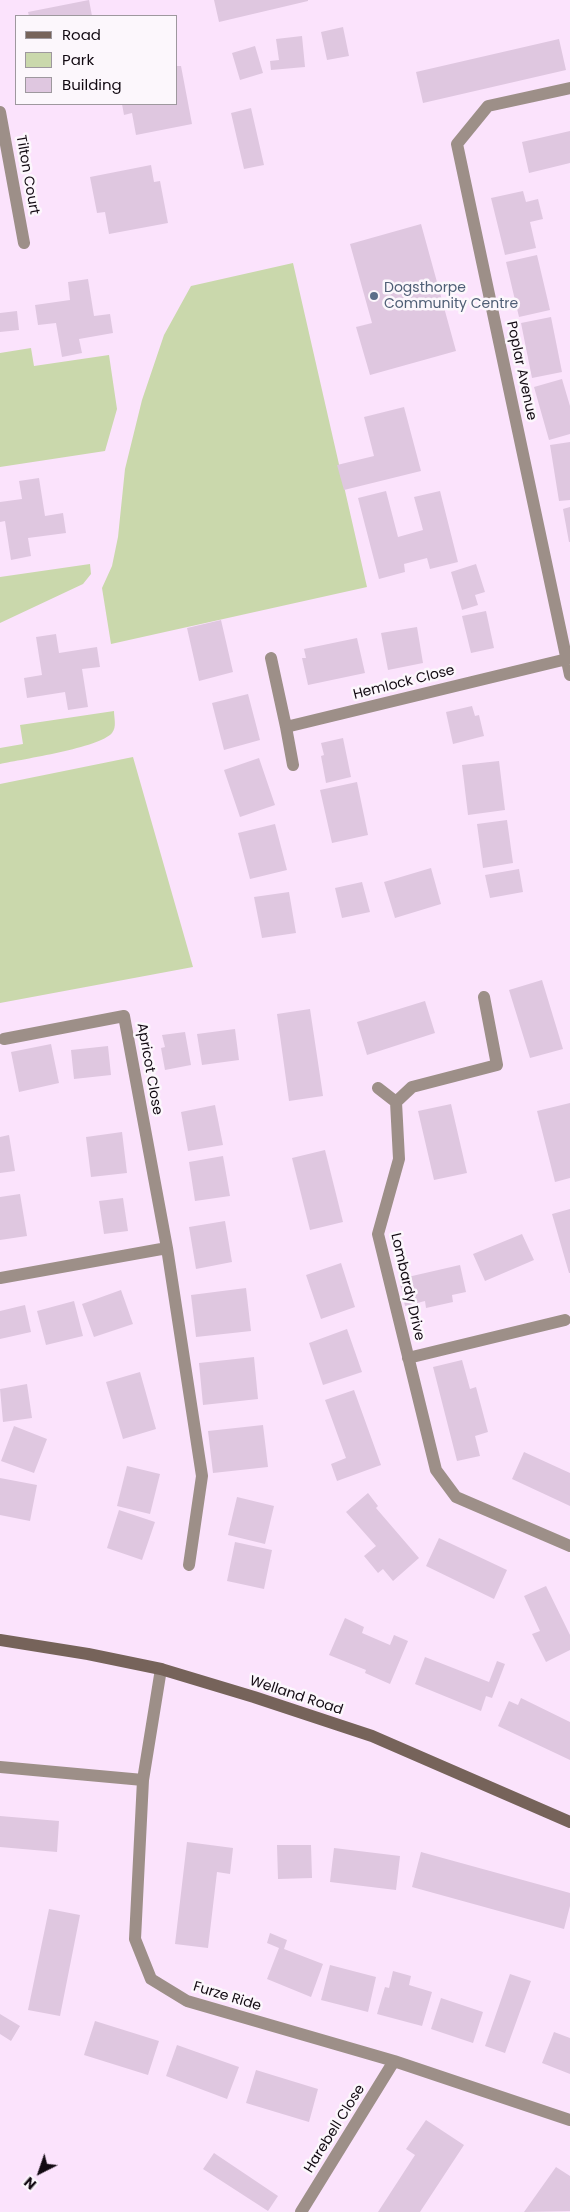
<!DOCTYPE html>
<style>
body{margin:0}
#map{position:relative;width:570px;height:2212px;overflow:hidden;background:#fbe3fc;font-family:Poppins,sans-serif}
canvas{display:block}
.legend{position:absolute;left:15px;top:15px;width:162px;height:90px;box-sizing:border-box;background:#fcf7fc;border:1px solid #9e989e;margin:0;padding:6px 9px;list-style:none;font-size:15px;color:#120a12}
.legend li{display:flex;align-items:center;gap:10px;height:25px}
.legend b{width:25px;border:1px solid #9e989e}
.north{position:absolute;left:15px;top:2147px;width:50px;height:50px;-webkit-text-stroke:4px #fcf7fc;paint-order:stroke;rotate:221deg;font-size:14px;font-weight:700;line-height:20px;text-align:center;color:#120a12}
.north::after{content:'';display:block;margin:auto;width:18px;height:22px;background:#120a12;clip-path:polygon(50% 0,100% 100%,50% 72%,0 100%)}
</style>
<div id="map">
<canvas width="570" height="2212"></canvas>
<ul class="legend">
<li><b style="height:6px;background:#76635a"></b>Road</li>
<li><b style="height:14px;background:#cad8ac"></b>Park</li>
<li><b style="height:14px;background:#dfc7e0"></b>Building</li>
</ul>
<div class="north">N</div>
</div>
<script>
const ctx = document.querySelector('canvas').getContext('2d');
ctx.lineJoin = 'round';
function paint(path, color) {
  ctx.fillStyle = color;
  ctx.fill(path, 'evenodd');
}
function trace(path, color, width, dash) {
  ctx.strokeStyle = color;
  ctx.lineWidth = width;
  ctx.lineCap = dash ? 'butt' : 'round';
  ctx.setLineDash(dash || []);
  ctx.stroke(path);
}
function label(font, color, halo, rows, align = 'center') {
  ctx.font = font + ' Poppins,sans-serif';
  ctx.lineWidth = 5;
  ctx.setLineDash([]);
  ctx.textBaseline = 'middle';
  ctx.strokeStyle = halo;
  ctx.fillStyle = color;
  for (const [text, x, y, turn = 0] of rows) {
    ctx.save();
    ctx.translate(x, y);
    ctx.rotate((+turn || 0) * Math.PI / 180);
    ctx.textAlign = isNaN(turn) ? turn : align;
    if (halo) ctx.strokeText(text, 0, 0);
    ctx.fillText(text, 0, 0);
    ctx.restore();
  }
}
const green = new Path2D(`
 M 293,263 L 367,587 L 111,644 L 102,588 L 112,566 L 118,537 L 125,469 L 142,400 L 164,335 L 191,286 Z
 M 31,348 L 34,366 L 109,355 L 117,409 L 105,451 L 0,467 L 0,353 Z
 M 90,564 L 91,574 L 83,584 L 0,623 L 0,577 Z
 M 114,711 C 114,718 117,727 112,733 C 99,748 23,759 0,764 L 0,748 L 23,744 L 20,725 Z
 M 133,757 L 193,967 L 0,1003 L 0,784 Z`);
const building = new Path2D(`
 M 89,0 L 92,16 L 29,16 L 28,12 Z
 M 214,0 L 308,0 L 308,1 L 219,22 Z
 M 343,27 L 349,56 L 327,60 L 321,32 Z
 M 302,36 L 305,67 L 271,70 L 270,61 L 279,60 L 276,39 Z
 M 559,39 L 566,70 L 423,103 L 416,72 Z
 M 255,46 L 263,73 L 240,80 L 232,53 Z
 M 176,66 L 181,66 L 192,124 L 136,135 L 132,113 L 124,115 L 122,104 L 176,104 Z
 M 251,108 L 264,165 L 244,169 L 231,113 Z
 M 570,131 L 570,163 L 529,173 L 522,142 Z
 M 151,165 L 154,182 L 160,181 L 168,223 L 109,234 L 105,212 L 97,213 L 90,177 Z
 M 523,191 L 526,202 L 538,199 L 543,219 L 530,222 L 536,248 L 505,255 L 491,198 Z
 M 421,224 L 456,351 L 370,375 L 356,327 L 372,323 L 350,244 Z
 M 537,255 L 550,310 L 519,317 L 506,262 Z
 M 88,279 L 94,316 L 110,314 L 113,333 L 79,339 L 82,353 L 62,357 L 56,323 L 38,325 L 35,305 L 70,300 L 68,282 Z
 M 17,311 L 19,330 L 0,332 L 0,313 Z
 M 551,317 L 562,372 L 532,378 L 521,323 Z
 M 562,379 L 570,406 L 570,434 L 549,440 L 534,387 Z
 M 404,407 L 421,471 L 344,490 L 337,465 L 374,456 L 364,417 Z
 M 570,442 L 570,500 L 559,501 L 550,445 Z
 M 39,478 L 45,516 L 63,513 L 66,533 L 28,538 L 31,556 L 11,560 L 5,521 L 0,522 L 0,502 L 22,499 L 19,481 Z
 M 386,491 L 398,537 L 423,530 L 414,497 L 440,491 L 458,562 L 430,569 L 427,558 L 404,564 L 405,572 L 379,579 L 358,498 Z
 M 570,507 L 570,542 L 569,542 L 563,509 Z
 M 476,564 L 485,592 L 475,595 L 478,605 L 462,610 L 451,572 Z
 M 486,611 L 494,648 L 471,653 L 462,616 Z
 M 221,620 L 233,672 L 199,681 L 187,628 Z
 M 417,627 L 423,663 L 388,670 L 381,633 Z
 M 56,634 L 59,653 L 97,647 L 100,667 L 82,669 L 88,707 L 68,710 L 65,692 L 27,698 L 24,678 L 42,675 L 36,637 Z
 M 357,638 L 365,673 L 308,685 L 302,658 L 306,658 L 304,649 Z
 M 248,694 L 260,740 L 224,750 L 212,703 Z
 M 472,706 L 475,716 L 479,715 L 484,736 L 453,744 L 446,712 Z
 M 343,738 L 351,777 L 326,783 L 321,756 L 324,755 L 321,743 Z
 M 259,758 L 275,805 L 240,817 L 224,770 Z
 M 499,761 L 505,810 L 468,815 L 462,765 Z
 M 357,782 L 368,835 L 332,843 L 320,790 Z
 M 507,820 L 513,863 L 483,868 L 477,824 Z
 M 275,824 L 287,870 L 250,879 L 238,833 Z
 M 431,868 L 441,904 L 395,918 L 384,882 Z
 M 519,869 L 523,892 L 490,898 L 485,875 Z
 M 362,882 L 370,912 L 342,918 L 335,888 Z
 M 289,892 L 296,933 L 262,938 L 254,897 Z
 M 542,980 L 563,1049 L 530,1058 L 509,990 Z
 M 425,1001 L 435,1033 L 367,1055 L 357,1022 Z
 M 310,1009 L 323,1096 L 289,1101 L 277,1014 Z
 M 235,1029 L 239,1060 L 202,1065 L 197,1034 Z
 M 185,1032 L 191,1065 L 165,1070 L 161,1048 L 165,1047 L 162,1035 Z
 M 51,1044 L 59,1083 L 19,1092 L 11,1052 Z
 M 108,1046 L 111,1075 L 74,1079 L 71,1050 Z
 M 570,1103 L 570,1178 L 555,1182 L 537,1111 Z
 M 451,1104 L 467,1173 L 434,1180 L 418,1111 Z
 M 215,1105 L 223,1145 L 188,1151 L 181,1112 Z
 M 122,1132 L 127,1173 L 91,1177 L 86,1137 Z
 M 9,1135 L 15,1171 L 0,1173 L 0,1137 Z
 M 325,1150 L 343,1222 L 310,1230 L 292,1158 Z
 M 223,1156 L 230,1196 L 195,1201 L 189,1162 Z
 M 20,1194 L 27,1236 L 0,1240 L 0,1197 Z
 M 123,1198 L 128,1231 L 104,1234 L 99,1201 Z
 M 570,1209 L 570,1273 L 569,1273 L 552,1214 Z
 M 225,1221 L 232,1262 L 196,1269 L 189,1227 Z
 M 522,1234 L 534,1260 L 485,1281 L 473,1254 Z
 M 341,1263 L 355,1307 L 321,1319 L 306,1275 Z
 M 460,1265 L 466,1292 L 452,1295 L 453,1302 L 426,1308 L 425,1301 L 405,1306 L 399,1279 Z
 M 246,1288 L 251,1331 L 196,1337 L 191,1295 Z
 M 121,1290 L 133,1324 L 94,1337 L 82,1304 Z
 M 74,1301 L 83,1336 L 46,1345 L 37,1311 Z
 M 25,1305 L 31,1332 L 0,1339 L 0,1311 Z
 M 347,1329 L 362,1372 L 323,1385 L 309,1343 Z
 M 254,1357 L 258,1399 L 203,1405 L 199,1363 Z
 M 462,1360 L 470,1389 L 476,1387 L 488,1432 L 475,1436 L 480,1456 L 457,1461 L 433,1367 Z
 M 140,1372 L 156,1429 L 123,1439 L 106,1382 Z
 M 27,1384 L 32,1418 L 3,1422 L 0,1389 Z
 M 354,1390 L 381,1465 L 337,1481 L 331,1464 L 346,1458 L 325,1400 Z
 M 263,1425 L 268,1467 L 213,1473 L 208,1431 Z
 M 14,1426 L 47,1439 L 34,1473 L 1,1461 Z
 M 524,1452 L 570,1473 L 570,1506 L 512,1479 Z
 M 127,1466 L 160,1474 L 150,1514 L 117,1506 Z
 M 0,1478 L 37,1485 L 30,1521 L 0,1515 Z
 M 368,1493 L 378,1506 L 376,1508 L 419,1558 L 393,1581 L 383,1569 L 378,1573 L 364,1556 L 376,1546 L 346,1512 Z
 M 237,1497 L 274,1506 L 265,1544 L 228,1535 Z
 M 119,1510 L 155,1522 L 142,1560 L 107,1548 Z
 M 439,1538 L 507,1570 L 494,1599 L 426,1566 Z
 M 235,1542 L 272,1550 L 264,1589 L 227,1581 Z
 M 546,1586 L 570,1635 L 570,1650 L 546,1662 L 532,1634 L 540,1631 L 524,1596 Z
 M 345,1618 L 364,1627 L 362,1633 L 390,1645 L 394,1635 L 408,1641 L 390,1684 L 365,1673 L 366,1670 L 329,1655 Z
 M 425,1657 L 489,1682 L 497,1661 L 505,1664 L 492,1698 L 486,1696 L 481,1711 L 415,1684 Z
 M 521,1698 L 570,1722 L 570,1760 L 498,1726 L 509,1701 L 518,1705 Z
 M 0,1816 L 59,1821 L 57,1852 L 0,1847 Z
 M 187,1842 L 233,1848 L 230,1874 L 217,1872 L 208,1948 L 175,1944 Z
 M 277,1845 L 311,1845 L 312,1878 L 278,1879 Z
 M 334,1848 L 400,1856 L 396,1890 L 330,1882 Z
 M 421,1852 L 570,1893 L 570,1906 L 564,1929 L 412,1887 Z
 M 49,1909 L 80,1915 L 60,2016 L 28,2010 Z
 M 270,1933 L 287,1940 L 284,1949 L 323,1964 L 311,1997 L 267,1979 L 279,1948 L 267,1943 Z
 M 330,1965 L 376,1977 L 368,2012 L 321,2000 Z
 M 393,1971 L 411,1976 L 409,1985 L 432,1992 L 422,2026 L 377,2014 L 385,1987 L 389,1988 Z
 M 510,1974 L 531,1981 L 505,2053 L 485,2046 Z
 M 441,1998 L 483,2012 L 473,2043 L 431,2029 Z
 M 0,2014 L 20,2026 L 11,2041 L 0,2034 Z
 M 95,2021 L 159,2041 L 148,2075 L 84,2055 Z
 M 554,2032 L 570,2038 L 570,2074 L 542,2063 Z
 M 177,2045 L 239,2067 L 227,2099 L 166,2076 Z
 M 256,2070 L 318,2089 L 309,2122 L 246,2103 Z
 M 426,2120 L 464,2145 L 420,2212 L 378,2212 L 415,2155 L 406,2149 Z
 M 214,2153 L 278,2196 L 268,2211 L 203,2169 Z
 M 556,2167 L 570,2176 L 570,2211 L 524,2212 Z`);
const street = new Path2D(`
 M 570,88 L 488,106 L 457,144 L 570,675
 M 0,112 L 24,243
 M 271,658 L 286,727
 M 293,765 L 286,727 L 567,659
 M 484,997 L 497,1065 L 412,1087 L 396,1102 L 399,1159 L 378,1234 L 436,1470 L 456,1497 L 570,1546
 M 4,1039 L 124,1016 L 167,1248 L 202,1476 L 189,1565
 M 378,1088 L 396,1102
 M 0,1278 L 167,1248
 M 408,1358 L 565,1320
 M 161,1669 L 143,1780 L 135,1939 L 151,1979 L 187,2001 L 394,2061 L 570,2120
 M 0,1767 L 143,1780
 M 301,2212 L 394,2061`);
const secondary = new Path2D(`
 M 0,1640 L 88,1654 L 161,1669 L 254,1697 L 372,1736 L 570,1822`);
const markers = [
 [374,296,5,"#5c6f8a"]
];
const streetNames = [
 ["Tilton Court",27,175,80],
 ["Poplar Avenue",521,371,78],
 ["Hemlock Close",404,683,-14],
 ["Apricot Close",149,1069,80],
 ["Lombardy Drive",407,1287,77],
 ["Welland Road",296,1696,18],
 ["Furze Ride",227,1997,17],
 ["Harebell Close",335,2129,-58]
];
const serviceNames = [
 ["Dogsthorpe",384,288],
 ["Community Centre",384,304]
];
paint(green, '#cad8ac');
paint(building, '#dfc7e0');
trace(street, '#9d8f88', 12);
trace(secondary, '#76635a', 12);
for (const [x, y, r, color] of markers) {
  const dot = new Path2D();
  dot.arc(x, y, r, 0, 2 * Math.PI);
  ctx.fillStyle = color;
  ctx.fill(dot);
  trace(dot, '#fcf7fc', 2);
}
label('14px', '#120a12', '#fcf7fc', streetNames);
label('14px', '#4e5e75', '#fcf7fc', serviceNames, 'left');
</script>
